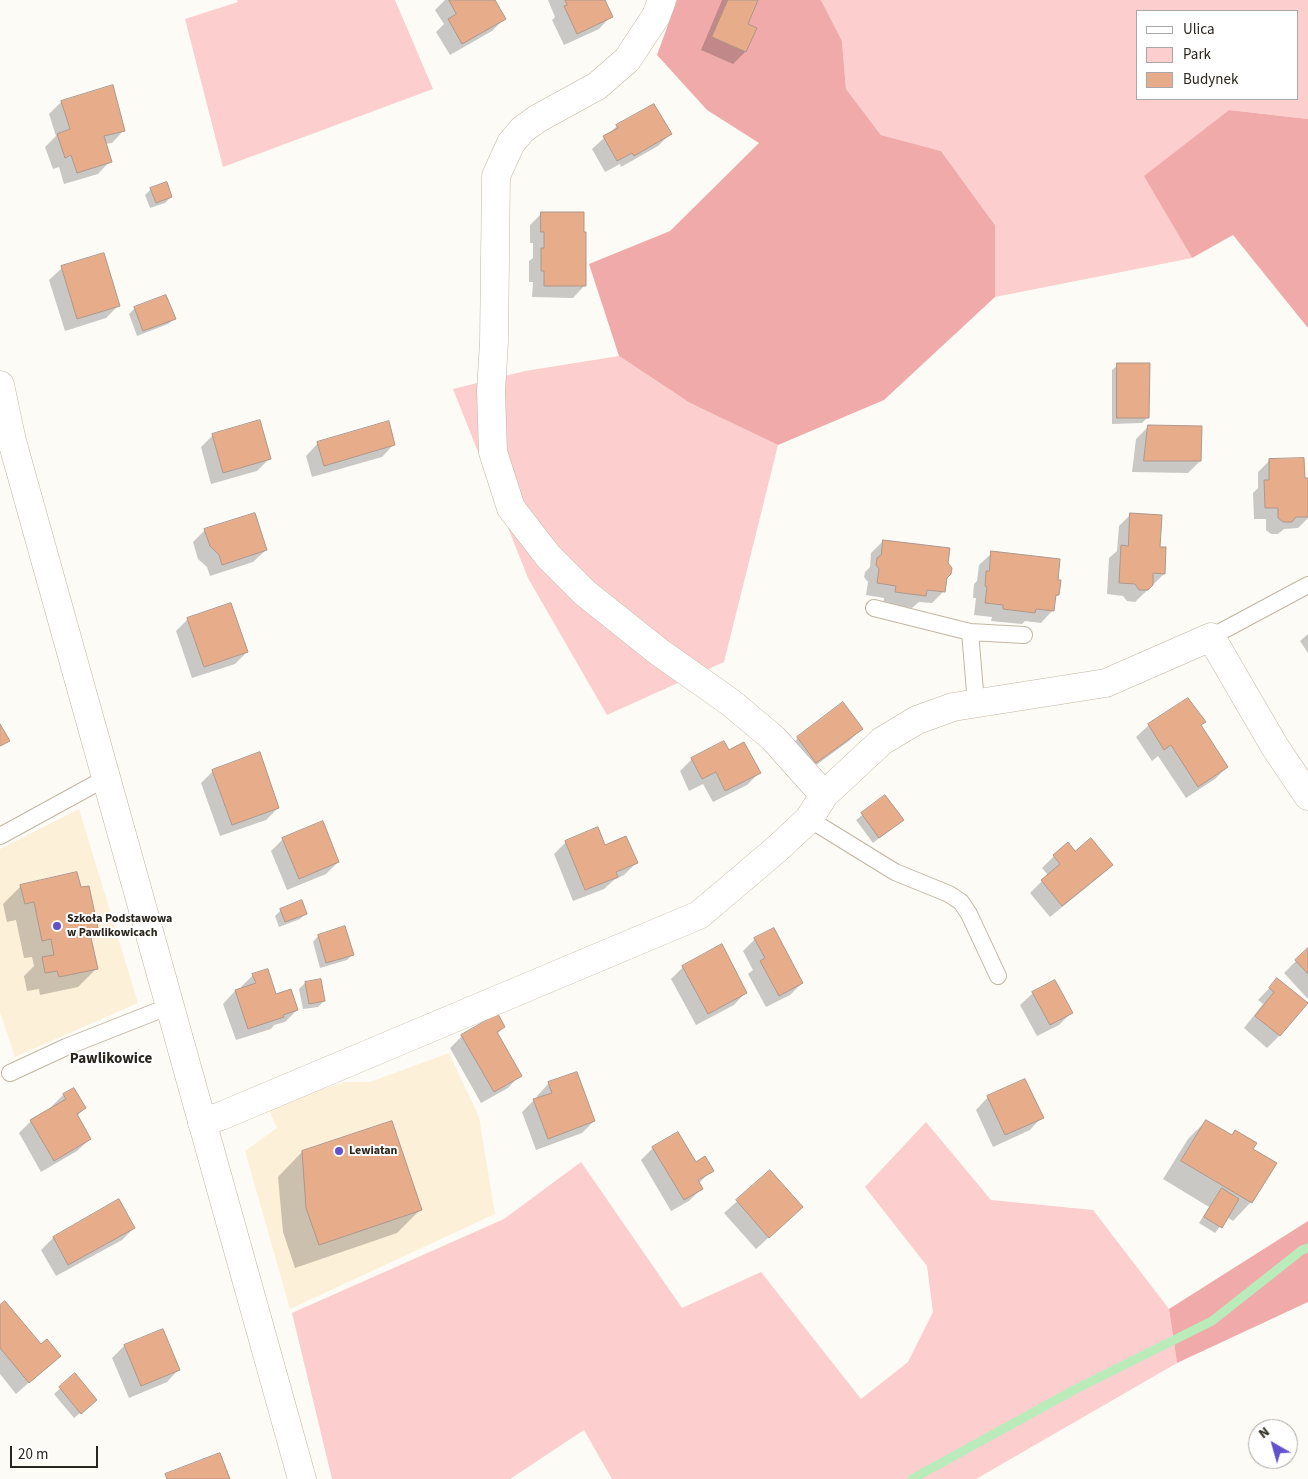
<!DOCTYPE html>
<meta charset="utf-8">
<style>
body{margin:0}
#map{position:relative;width:1308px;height:1479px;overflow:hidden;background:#fdfbf6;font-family:"Source Sans 3",sans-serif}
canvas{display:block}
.legend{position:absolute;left:1136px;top:10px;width:162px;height:90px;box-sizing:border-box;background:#fff;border:1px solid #aaa8a5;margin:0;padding:6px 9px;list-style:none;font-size:15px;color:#2a251d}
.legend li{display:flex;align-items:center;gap:10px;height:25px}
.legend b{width:25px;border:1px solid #aaa8a5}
.north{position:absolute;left:1248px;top:1419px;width:50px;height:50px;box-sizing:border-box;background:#fff;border:1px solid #aaa8a5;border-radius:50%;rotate:322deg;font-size:14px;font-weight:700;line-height:20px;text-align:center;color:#2a251d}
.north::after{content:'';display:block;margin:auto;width:18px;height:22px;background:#6251ca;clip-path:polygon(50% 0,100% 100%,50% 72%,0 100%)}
.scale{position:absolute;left:10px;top:1446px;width:88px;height:22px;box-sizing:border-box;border:2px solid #2a251d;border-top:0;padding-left:6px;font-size:15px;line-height:18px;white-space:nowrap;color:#2a251d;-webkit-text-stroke:4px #fff;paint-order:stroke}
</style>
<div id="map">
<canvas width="1308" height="1479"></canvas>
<ul class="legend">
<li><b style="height:6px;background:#fff"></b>Ulica</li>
<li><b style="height:14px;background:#fccecd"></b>Park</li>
<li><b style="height:14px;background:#e7ac8a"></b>Budynek</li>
</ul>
<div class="north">N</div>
<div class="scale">20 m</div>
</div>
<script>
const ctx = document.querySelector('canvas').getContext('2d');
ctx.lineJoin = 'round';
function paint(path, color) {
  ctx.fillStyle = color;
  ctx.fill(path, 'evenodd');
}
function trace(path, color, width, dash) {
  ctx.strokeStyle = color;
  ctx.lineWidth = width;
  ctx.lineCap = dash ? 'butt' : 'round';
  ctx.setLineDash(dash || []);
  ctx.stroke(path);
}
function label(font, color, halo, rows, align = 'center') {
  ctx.font = font + ' "Source Sans 3",sans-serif';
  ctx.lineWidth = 4;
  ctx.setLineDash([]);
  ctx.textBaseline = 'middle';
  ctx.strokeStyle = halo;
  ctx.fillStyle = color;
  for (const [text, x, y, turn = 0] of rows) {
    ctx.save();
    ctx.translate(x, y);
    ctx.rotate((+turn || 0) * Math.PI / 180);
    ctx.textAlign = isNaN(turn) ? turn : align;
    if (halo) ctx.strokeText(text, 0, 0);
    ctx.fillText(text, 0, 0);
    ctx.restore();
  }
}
const built = new Path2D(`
 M 79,809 L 138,1003 L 15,1057 L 0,1012 L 0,849 Z
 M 449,1053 L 479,1117 L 495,1214 L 290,1309 L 245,1151 L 277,1128 L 267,1106 L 345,1082 L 370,1082 Z`);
const green = new Path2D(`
 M 237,0 L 395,0 L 433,89 L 223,167 L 185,19 L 238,2 Z
 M 821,0 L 1308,0 L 1308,119 L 1229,110 L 1145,176 L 1192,258 L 995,297 L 995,225 L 941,151 L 881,135 L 846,89 L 842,41 ZM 1137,11 L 1297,11 L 1297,99 L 1137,99 Z
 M 619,356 L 690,403 L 778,445 L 724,662 L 607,715 L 528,578 L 453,389 L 525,371 Z
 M 926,1122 L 991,1200 L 1093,1210 L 1169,1309 L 1177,1363 L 976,1479 L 612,1479 L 584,1430 L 510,1479 L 332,1479 L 292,1313 L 504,1219 L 581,1162 L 682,1308 L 761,1272 L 861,1399 L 908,1362 L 933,1312 L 927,1266 L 865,1187 Z`);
const forest = new Path2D(`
 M 677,0 L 821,0 L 842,41 L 846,89 L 881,135 L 941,151 L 995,225 L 995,297 L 884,400 L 778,445 L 690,403 L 619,356 L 589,264 L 670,231 L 759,143 L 707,110 L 657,55 Z
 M 1229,110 L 1308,119 L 1308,328 L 1233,235 L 1192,258 L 1144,176 Z
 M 1308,1221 L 1308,1302 L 1177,1363 L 1169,1309 Z`);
const shadow = new Path2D(`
 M 445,0 L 494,0 L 505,18 L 492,31 L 450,55 L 436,32 L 444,24 L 435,10 Z
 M 548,0 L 604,0 L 611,16 L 599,29 L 564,45 L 552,20 L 555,17 Z
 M 722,0 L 757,0 L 747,25 L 745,52 L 733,64 L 701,50 Z
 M 61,102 L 124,130 L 112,143 L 105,144 L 110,161 L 98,174 L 64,184 L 59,167 L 53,169 L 45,147 L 56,136 L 49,114 Z
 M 617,126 L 670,134 L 658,146 L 621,167 L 620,164 L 605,172 L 592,149 Z
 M 151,189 L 171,197 L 165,203 L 150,208 L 145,195 Z
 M 542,213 L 585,285 L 573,298 L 532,297 L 533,282 L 529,282 L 529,261 L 533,258 L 533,243 L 530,243 L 530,225 Z
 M 62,268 L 118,306 L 106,318 L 65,331 L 49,280 Z
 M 135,308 L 174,319 L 168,324 L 137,336 L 129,314 Z
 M 1118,365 L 1148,417 L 1142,423 L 1112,424 L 1112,370 Z
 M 1148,427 L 1200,461 L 1188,473 L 1132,472 L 1136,439 Z
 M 213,435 L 270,458 L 257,471 L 211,484 L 201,447 Z
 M 318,443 L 394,444 L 382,457 L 312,477 L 306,456 Z
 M 1270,460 L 1303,480 L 1308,479 L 1308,518 L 1298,528 L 1284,529 L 1278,534 L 1271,534 L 1266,530 L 1266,519 L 1254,519 L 1253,493 L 1258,488 L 1258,472 Z
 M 1131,514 L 1158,548 L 1164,574 L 1135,602 L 1127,601 L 1123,596 L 1107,594 L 1109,558 L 1117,551 L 1119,526 Z
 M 205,530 L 266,550 L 253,562 L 210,576 L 207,567 L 198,559 L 193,542 Z
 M 883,541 L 945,578 L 944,591 L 932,603 L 919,602 L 912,608 L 883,604 L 884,598 L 866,595 L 868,582 L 864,577 L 865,572 L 870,567 L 871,553 Z
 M 992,553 L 1056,581 L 1058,595 L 1054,598 L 1053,610 L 1041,623 L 1025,621 L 1022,624 L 991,621 L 992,617 L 974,615 L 976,598 L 973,598 L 974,584 L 977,581 L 979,565 Z
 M 188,619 L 247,652 L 235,664 L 192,678 L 176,631 Z
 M 1308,634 L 1308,653 L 1300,641 Z
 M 1187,700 L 1200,726 L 1227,767 L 1215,779 L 1186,798 L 1158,756 L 1152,761 L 1136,737 L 1149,725 Z
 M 861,729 L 849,741 L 804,774 L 786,750 L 798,738 Z
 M 728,751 L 759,773 L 747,785 L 713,802 L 703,784 L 689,791 L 680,771 L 692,759 Z
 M 213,771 L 278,808 L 266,820 L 220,836 L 201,783 Z
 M 885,797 L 902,820 L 873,843 L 856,820 Z
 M 283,839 L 338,862 L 326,874 L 287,890 L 271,851 Z
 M 566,842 L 636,863 L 624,875 L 614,880 L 604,889 L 573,901 L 554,854 Z
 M 1075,853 L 1111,865 L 1099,877 L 1050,917 L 1030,893 L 1048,875 L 1042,868 L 1054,856 Z
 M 21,886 L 96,927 L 89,935 L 96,969 L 78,987 L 40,995 L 39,989 L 27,991 L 24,976 L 34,966 L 32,957 L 24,958 L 16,920 L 7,922 L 3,904 Z
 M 281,910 L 306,914 L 300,919 L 279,927 L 275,916 Z
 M 318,936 L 353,954 L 347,960 L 320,968 L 313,942 Z
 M 755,939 L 802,983 L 790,995 L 766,1007 L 748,974 L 753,970 L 743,951 Z
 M 1308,949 L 1308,999 L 1284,973 Z
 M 683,967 L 746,992 L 734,1005 L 696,1025 L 671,979 Z
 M 253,975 L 275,995 L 297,1010 L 285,1022 L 274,1025 L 271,1029 L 236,1040 L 223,1004 L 235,991 L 242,989 L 241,987 Z
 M 1277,980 L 1279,1036 L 1267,1048 L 1244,1028 L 1263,1004 L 1258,1000 Z
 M 320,981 L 324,1001 L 318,1007 L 303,1009 L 299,989 L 305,983 Z
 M 1033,993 L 1071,1013 L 1059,1025 L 1037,1036 L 1020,1005 Z
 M 504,1027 L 497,1034 L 520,1075 L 508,1088 L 481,1103 L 450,1048 L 462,1036 Z
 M 549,1083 L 594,1121 L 582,1133 L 536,1150 L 522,1112 L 534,1100 L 538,1099 L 537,1096 Z
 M 74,1089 L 85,1108 L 77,1116 L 90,1139 L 77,1151 L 41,1172 L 19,1133 L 31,1121 L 52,1109 L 51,1107 L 63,1095 Z
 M 988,1097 L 1042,1117 L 1030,1130 L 993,1147 L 976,1110 Z
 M 1206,1121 L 1275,1163 L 1251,1202 L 1233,1221 L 1227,1217 L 1215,1233 L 1199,1223 L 1209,1207 L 1163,1179 L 1188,1139 Z
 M 653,1148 L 712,1170 L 698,1184 L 701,1189 L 689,1201 L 671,1211 L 641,1160 Z
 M 302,1152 L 421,1209 L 397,1233 L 295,1268 L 283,1232 L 278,1177 Z
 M 770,1172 L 789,1219 L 756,1249 L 724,1213 Z
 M 134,1228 L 122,1240 L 56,1276 L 41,1250 L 53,1238 Z
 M 0,1307 L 41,1346 L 59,1356 L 16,1394 L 0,1374 Z
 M 162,1330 L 179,1369 L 167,1382 L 129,1398 L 112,1358 L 124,1346 Z
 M 75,1375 L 90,1405 L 74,1418 L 54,1394 Z`);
const stream = new Path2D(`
 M 912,1479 L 1074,1390 L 1212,1321 L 1302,1250 L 1308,1248`);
const building = new Path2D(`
 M 449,0 L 495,0 L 506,19 L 462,44 L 448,19 L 456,14 Z
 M 565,0 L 605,0 L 613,17 L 577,34 L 564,6 L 567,5 Z
 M 728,0 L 758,0 L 748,24 L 757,28 L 746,52 L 712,37 Z
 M 113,85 L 125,131 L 104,136 L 112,162 L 77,173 L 71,155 L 65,158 L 57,134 L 70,129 L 61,101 Z
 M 654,104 L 672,134 L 634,156 L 632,153 L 617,161 L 603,136 L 618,128 L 616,125 Z
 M 167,182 L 172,197 L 156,203 L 150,188 Z
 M 541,212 L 584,212 L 584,232 L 586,232 L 586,286 L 544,286 L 544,271 L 541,271 L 541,248 L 544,248 L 544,232 L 541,232 Z
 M 104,253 L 120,306 L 77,319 L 61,266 Z
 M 166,295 L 176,319 L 143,331 L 134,307 Z
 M 1117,363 L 1150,363 L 1149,418 L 1117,418 Z
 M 260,420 L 271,459 L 223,473 L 212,434 Z
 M 389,421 L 395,445 L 324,466 L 317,442 Z
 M 1148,425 L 1202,426 L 1201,461 L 1144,461 Z
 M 1304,458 L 1305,478 L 1308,478 L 1308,517 L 1296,517 L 1292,522 L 1283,522 L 1278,518 L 1278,508 L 1265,508 L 1264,480 L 1269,480 L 1269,459 Z
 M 255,513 L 267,550 L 222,565 L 219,555 L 210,546 L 204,529 Z
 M 1130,513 L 1162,515 L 1160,547 L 1166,547 L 1165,574 L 1153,573 L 1153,585 L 1148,590 L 1139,590 L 1135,584 L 1119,583 L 1121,545 L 1128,546 Z
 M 883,540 L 950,548 L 948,563 L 952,568 L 951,574 L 947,578 L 945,592 L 927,590 L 926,596 L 895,592 L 896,586 L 877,583 L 879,569 L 876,565 L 877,558 L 881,555 Z
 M 991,551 L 1060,559 L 1058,580 L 1061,580 L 1059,595 L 1056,595 L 1054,611 L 1036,609 L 1035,613 L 1003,609 L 1003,605 L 985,603 L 987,587 L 985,586 L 986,571 L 989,571 Z
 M 231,603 L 248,652 L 204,667 L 187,618 Z
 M 1188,698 L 1206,722 L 1201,725 L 1228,767 L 1198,787 L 1171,745 L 1164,750 L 1148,724 Z
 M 843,702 L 863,729 L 816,763 L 797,737 Z
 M 0,724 L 10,741 L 0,746 Z
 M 724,741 L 729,750 L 744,742 L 761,773 L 725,791 L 716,772 L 702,779 L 691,758 Z
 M 260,752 L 279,808 L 232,825 L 212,770 Z
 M 885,795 L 904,820 L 879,838 L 861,813 Z
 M 323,821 L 339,862 L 299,879 L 282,838 Z
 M 598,827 L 605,845 L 626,836 L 638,863 L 616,872 L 618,877 L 585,890 L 565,841 Z
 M 1091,838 L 1113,865 L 1062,906 L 1041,880 L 1060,864 L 1053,855 L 1068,842 L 1075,851 Z
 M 77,872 L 81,887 L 89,886 L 98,928 L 89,929 L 98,969 L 59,977 L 57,971 L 45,973 L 42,957 L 54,955 L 51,939 L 42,941 L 34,902 L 25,904 L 20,885 Z
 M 302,900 L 307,914 L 285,922 L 280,909 Z
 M 345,926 L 354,955 L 326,963 L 318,935 Z
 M 774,928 L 803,983 L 779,996 L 760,961 L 765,958 L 754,938 Z
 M 722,944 L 747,993 L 708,1014 L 682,966 Z
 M 1308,948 L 1308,974 L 1295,960 Z
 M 268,969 L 276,994 L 291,989 L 298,1010 L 283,1015 L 284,1017 L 248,1029 L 235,990 L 256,983 L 252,974 Z
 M 1277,978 L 1308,1003 L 1280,1036 L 1255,1016 L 1274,992 L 1269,988 Z
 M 321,979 L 325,1001 L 309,1004 L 305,982 Z
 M 1055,980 L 1073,1013 L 1050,1025 L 1032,992 Z
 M 498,1014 L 505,1027 L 497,1032 L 522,1076 L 494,1092 L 461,1035 Z
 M 577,1072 L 595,1121 L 548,1139 L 533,1099 L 552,1093 L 548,1082 Z
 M 1025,1079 L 1044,1118 L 1005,1135 L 987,1096 Z
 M 74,1088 L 86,1108 L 77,1114 L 91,1139 L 54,1161 L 30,1120 L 66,1099 L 63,1094 Z
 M 1206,1120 L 1232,1135 L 1235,1130 L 1257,1143 L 1253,1149 L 1277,1163 L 1252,1203 L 1181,1161 Z
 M 392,1121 L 422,1210 L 319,1245 L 306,1208 L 302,1151 Z
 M 678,1132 L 696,1162 L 705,1156 L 714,1171 L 698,1180 L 703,1189 L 684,1200 L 652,1147 Z
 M 770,1170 L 803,1207 L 769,1238 L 736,1200 Z
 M 1222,1188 L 1239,1199 L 1222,1228 L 1204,1217 Z
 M 119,1199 L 135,1228 L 68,1265 L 53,1237 Z
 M 5,1301 L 41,1344 L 47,1339 L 61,1356 L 29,1383 L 0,1348 L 0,1305 Z
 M 163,1329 L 180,1370 L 141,1386 L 124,1345 Z
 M 75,1373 L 97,1400 L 81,1414 L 59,1387 Z
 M 220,1453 L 230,1479 L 167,1479 L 165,1474 Z`);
const service = new Path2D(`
 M 874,608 L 970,632 L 976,703
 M 970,632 L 1024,635
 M 1211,637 L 1308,585
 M 809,819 L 895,872 L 949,894 L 961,902 L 969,914 L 998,976
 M 0,836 L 106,778
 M 10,1073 L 66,1047 L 170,1006`);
const minor = new Path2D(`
 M 662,0 L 656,16 L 627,60 L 597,86 L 537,119 L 522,130 L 511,143 L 496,176 L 494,342 L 491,391 L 493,452 L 511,508 L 548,556 L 585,593 L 659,652 L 730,702 L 773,738 L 824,795
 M 202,1122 L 221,1116 L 699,915 L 778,848 L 809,819 L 824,795 L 882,741 L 917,720 L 953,707 L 1106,683 L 1211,637 L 1275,747 L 1308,796`);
const secondary = new Path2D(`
 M 0,385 L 12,441 L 302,1479`);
const markers = [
 [57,926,5,"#6251ca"],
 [339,1151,5,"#6251ca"]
];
const poiNames = [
 ["Szkoła Podstawowa",67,919],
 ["w Pawlikowicach",67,933],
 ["Lewiatan",349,1151]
];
const quarterNames = [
 ["Pawlikowice",111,1060]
];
paint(built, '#fdf0d9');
paint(green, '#fccecd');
paint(forest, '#f1aaaa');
paint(shadow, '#0003');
trace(stream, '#baecbb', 9);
paint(building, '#e7ac8a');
trace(building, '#ae978b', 1);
trace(service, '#c2b6a1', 18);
trace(minor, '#c2b6a1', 29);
trace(secondary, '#c2b6a1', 29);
trace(service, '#fff', 16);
trace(minor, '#fff', 28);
trace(secondary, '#fff', 28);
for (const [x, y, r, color] of markers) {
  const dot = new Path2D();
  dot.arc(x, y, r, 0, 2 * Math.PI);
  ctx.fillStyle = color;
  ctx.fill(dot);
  trace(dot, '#fff', 2);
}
label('bold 12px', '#2a251d', '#fff', poiNames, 'left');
label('bold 15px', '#2a251d', '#fff', quarterNames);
</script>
